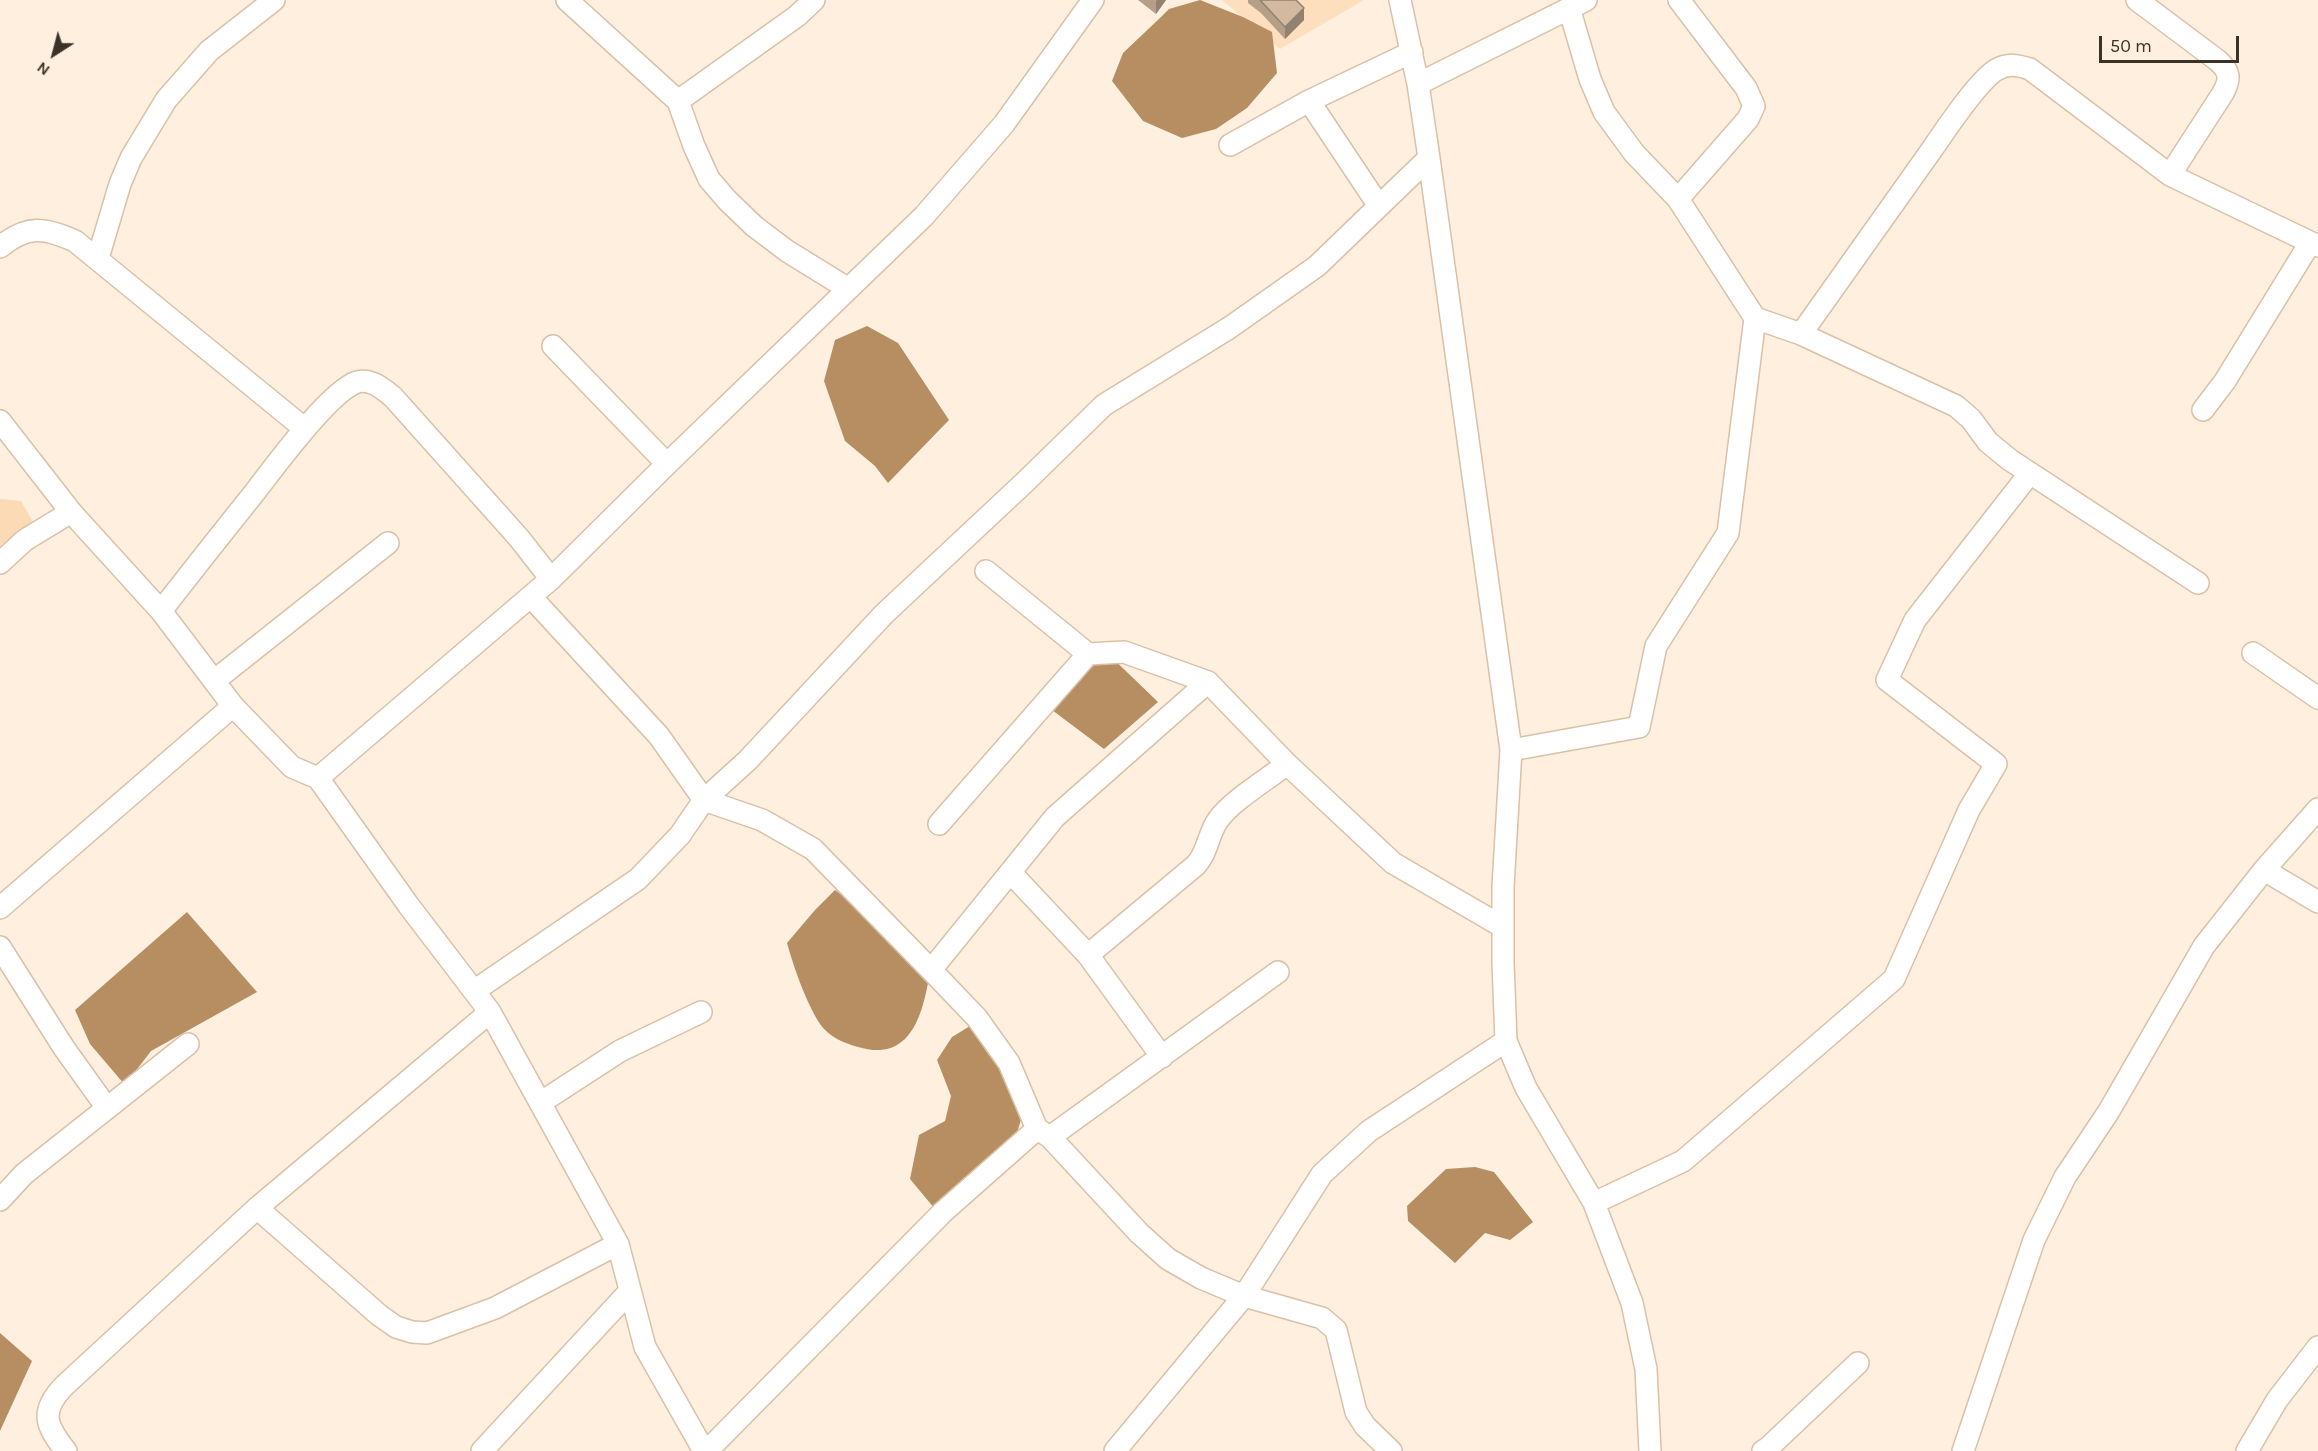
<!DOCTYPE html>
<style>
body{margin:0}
#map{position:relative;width:2318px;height:1451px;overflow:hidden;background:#feefdf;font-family:Karla,sans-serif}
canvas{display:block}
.north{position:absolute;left:24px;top:24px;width:60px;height:60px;-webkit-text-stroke:4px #feefdf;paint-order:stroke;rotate:216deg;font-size:16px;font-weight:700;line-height:24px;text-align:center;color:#3c3328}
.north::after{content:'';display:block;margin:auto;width:21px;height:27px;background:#3c3328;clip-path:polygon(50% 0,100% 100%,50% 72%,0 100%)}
.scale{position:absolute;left:2099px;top:36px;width:140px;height:27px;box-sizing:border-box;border:3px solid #3c3328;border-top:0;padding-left:8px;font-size:18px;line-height:21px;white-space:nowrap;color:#3c3328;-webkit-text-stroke:4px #feefdf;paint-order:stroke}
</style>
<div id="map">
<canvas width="2318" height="1451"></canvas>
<div class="north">N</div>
<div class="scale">50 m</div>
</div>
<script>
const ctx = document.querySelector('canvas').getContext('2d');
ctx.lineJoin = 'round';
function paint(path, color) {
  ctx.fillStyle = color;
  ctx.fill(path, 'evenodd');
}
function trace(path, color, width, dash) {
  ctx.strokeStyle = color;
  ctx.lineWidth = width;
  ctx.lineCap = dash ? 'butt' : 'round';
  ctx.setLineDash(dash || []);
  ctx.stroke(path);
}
const built = new Path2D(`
 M 1222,0 L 1364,0 L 1280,49 Z`);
const green = new Path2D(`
 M 0,499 L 21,501 L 40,534 L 0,575 Z`);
const water = new Path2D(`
 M 1200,0 L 1243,17 L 1272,32 L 1277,73 L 1247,108 L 1216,129 L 1182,138 L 1143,121 L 1112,81 L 1123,53 L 1161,17 L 1169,9 Z
 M 867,326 L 898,343 L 949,420 L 888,483 L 875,466 L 845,441 L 824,381 L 835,340 Z
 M 1103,649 L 1158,702 L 1104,749 L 1040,701 Z
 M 835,890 L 864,911 L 930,972 C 923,1013 912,1063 858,1047 C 844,1043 829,1037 820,1024 C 806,1002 794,968 787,943 L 815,910 Z
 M 187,912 L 257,992 L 151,1051 L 125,1085 L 90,1044 L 75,1010 Z
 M 975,1023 L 1013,1085 L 1023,1113 L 1017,1133 L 935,1209 L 910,1179 L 919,1135 L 945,1121 L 951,1096 L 937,1060 L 952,1037 Z
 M 1475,1167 L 1494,1172 L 1533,1222 L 1510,1240 L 1485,1233 L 1455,1263 L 1408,1221 L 1407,1206 L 1446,1169 Z
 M 0,1333 L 32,1361 L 0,1431 Z`);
const minor = new Path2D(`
 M 567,0 L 678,101 L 694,146 L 709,179 L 727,200 L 754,226 L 787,251 L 847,288
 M 1400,0 L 1418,84 L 1429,158 L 1511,750 L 1503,887 L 1503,963 L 1506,1041 L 1526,1088 L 1594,1203 L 1632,1303 L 1646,1369 L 1650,1451
 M 2137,0 L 2217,60 C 2230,71 2231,78 2223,93 L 2170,175
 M 1569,8 L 1590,79 L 1604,112 L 1634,153 L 1678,199 L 1755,318
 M 1418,84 L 1586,0
 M 678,101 L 797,16 L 814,0
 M 1309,101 L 1379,206
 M 1230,145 L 1309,101 L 1412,52
 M 1678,199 L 1748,119 L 1754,106 L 1746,88 L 1679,0
 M 0,247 C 27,225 44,227 75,241 L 305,429
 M 98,258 L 120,184 L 131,158 L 166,100 L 209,51 L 274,0
 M 1801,334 L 1956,406 L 1971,419 L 1988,442 L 2010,460 L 2198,583
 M 553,346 L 667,464
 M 2203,410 L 2225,381 L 2310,243
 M 0,421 L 71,512 L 161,611 L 233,706 L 292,767 L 318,778 L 409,906 L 490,1012 L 618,1244 L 645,1347 L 704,1451
 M 0,563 L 25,540 L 71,512
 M 986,571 L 1088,654 L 1124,652 L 1208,682 L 1287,764 L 1393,863 L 1503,927
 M 531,597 L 659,736 L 704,800 L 762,820 L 813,849 L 931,970 L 977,1018 L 1009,1063 L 1037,1129 L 1050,1137 L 1139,1233 L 1168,1259 L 1201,1278 L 1244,1296 L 1322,1318 L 1336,1330 L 1356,1412 L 1365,1426 L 1391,1451
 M 161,611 C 192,571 223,532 255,492 C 274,467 330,391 357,382 C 371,378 383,389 393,397 L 519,538 L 551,579
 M 2253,653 L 2318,698
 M 214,681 L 388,543
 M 1511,750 L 1639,727 L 1656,646 L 1728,533 L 1755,318 L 1801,334 C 1845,272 1889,210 1933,148 C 1946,129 1978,81 1996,70 C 2008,63 2017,65 2030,69 L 2170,175 L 2318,246
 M 318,778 L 551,579 L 667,464 L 924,216 L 1004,124 L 1093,0
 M 939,824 L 1088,654
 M 2264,870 L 2318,902
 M 1011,873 L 1088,955 L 1162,1057
 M 0,908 L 233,706
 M 0,947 L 64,1048 L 107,1108
 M 1088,955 L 1196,865 C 1208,852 1208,834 1218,820 C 1231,801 1268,779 1287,764
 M 931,970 L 1055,817 L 1208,682
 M 474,991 L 638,879 L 680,835 L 704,800 L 748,760 L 884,614 L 1024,483 L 1104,405 L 1229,328 L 1317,266 L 1429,158
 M 540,1103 L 620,1051 L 701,1012
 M 1050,1137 L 1278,972
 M 0,1200 L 24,1174 L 188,1044
 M 1594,1203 L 1683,1161 L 1894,979 L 1969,810 L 1996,764 L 1887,680 L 1915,620 L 2030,473
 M 257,1208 L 379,1315 L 396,1327 L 412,1332 L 427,1333 L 495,1308 L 618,1244
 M 66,1451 C 45,1425 40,1411 64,1386 L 257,1208 L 490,1012
 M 482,1451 L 630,1291
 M 707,1451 L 943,1212 L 1037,1129
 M 1115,1451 L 1244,1296 L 1322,1174 L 1369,1131 L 1506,1041
 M 1763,1451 L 1768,1448 L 1858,1363
 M 1963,1451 L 2034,1240 L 2065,1177 L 2109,1111 L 2204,946 L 2264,870 L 2318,809
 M 2247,1451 L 2277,1400 L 2318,1347`);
const wall = new Path2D(`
 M 1138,0 L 1166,0 L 1156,14 Z
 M 1248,0 L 1296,0 L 1304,20 L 1285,39 L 1261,13 L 1248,3 Z`);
const shadedWall = new Path2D(`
 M 1157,0 L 1166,0 L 1156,14 L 1156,2 Z
 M 1304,8 L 1304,20 L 1285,39 L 1285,27 Z`);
const building = new Path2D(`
 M 1260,0 L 1296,0 L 1304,8 L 1285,27 Z`);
paint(built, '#fddfbe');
paint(green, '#fcdab5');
paint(water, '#b68e62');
trace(minor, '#d9c1a7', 24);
trace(minor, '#fff', 21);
paint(wall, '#b59f89');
paint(shadedWall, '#93826f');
paint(building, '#d2b99f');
trace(building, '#93826f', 1.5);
</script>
